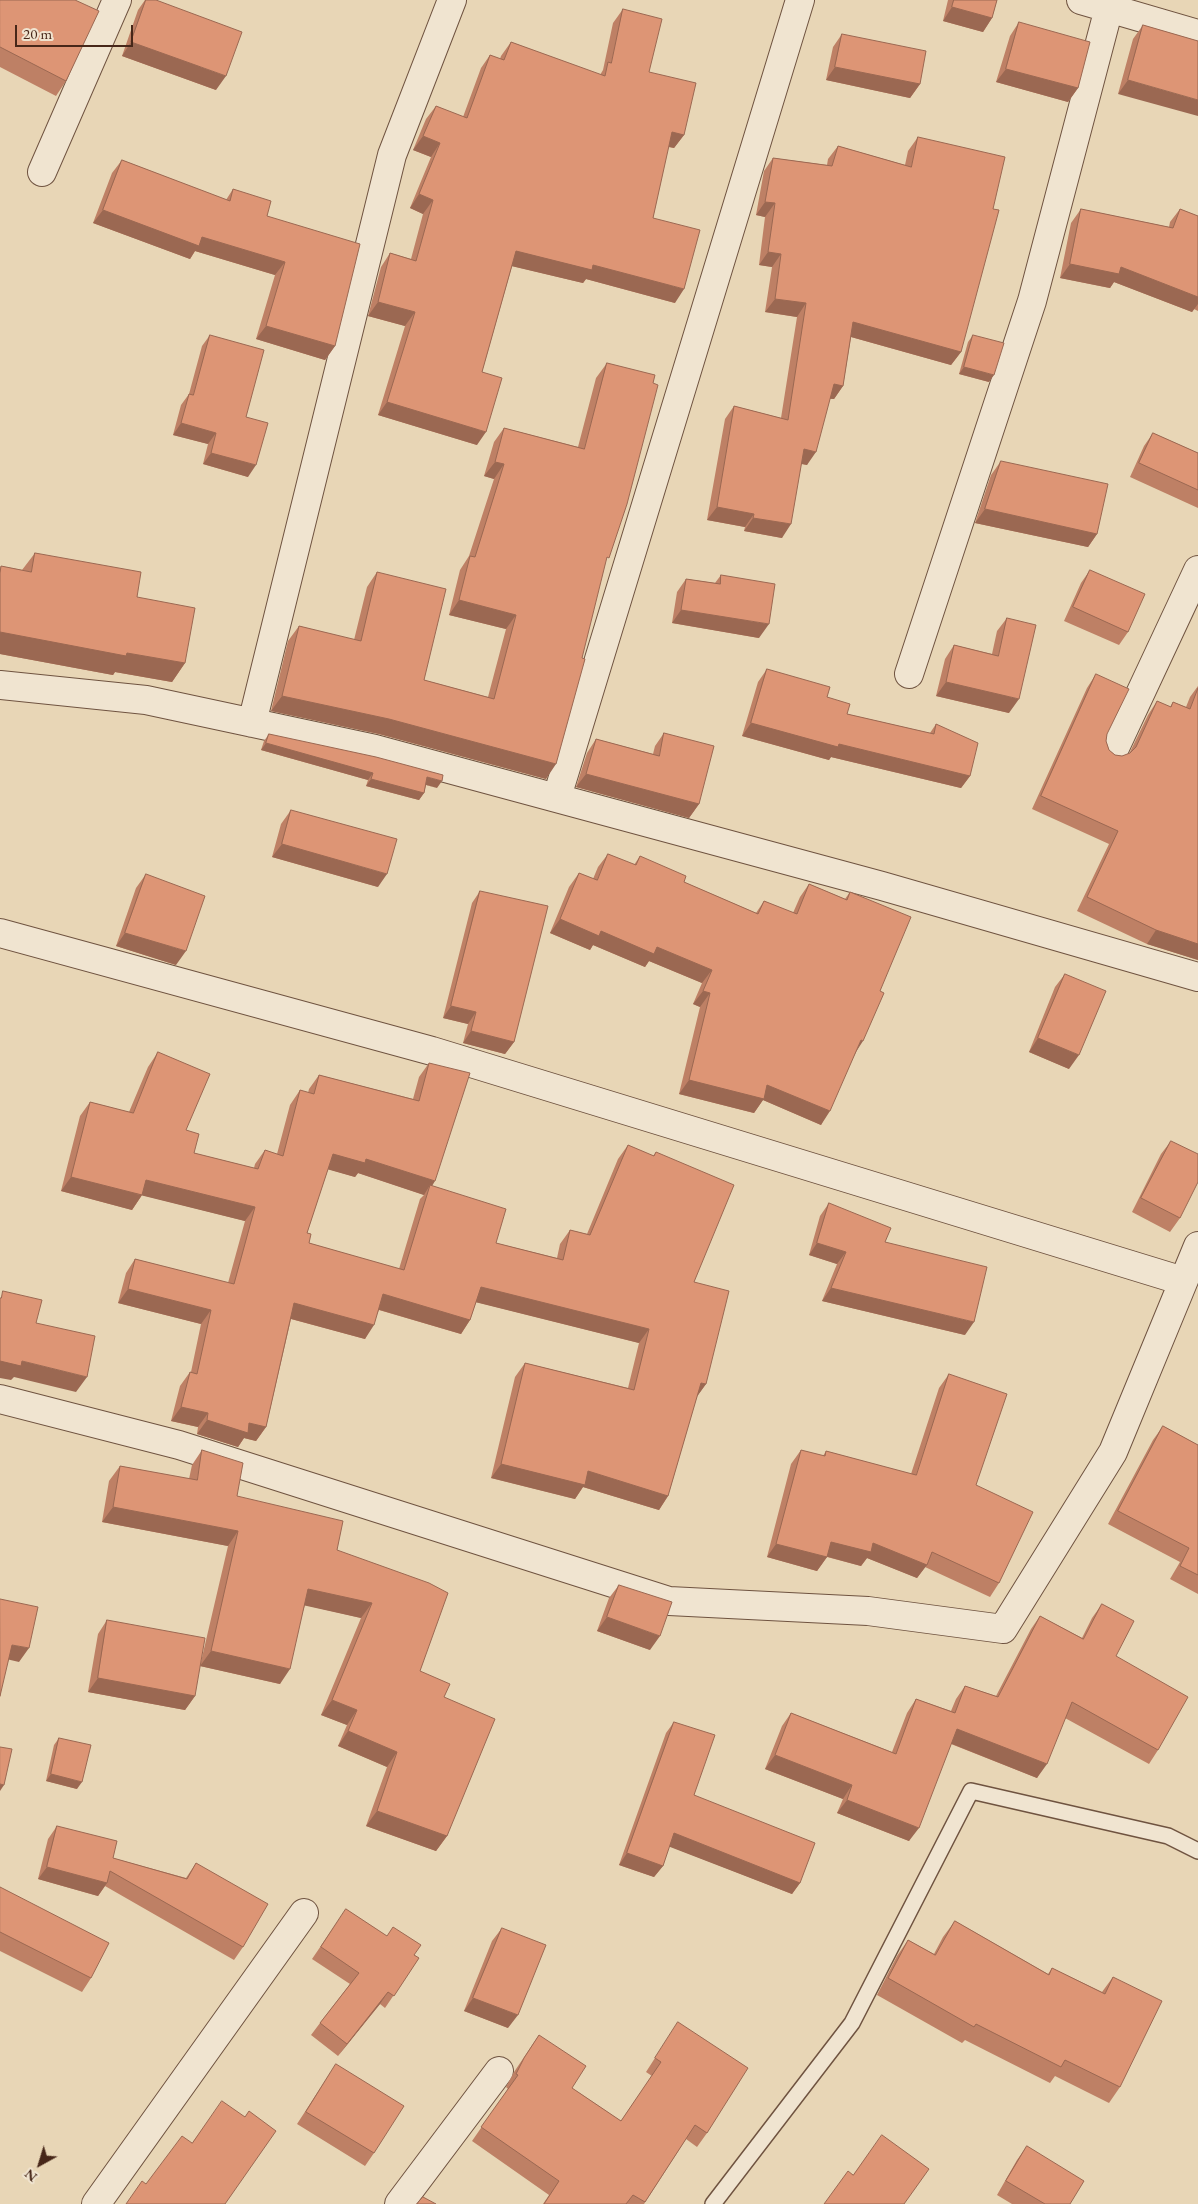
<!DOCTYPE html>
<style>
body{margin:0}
#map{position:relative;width:1198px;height:2204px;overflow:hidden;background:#e8d6b6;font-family:"EB Garamond",serif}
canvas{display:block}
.north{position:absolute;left:15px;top:2139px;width:50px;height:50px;-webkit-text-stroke:4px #f0e4d0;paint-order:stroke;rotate:219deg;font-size:14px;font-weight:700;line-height:20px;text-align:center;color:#472719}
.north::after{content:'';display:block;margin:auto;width:18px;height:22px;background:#472719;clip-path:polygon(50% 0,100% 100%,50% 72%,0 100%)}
.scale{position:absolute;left:15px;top:25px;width:118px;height:22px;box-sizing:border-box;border:2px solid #472719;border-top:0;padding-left:6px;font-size:15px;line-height:18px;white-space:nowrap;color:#472719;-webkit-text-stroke:4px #f0e4d0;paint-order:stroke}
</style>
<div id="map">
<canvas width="1198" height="2204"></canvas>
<div class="north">N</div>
<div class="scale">20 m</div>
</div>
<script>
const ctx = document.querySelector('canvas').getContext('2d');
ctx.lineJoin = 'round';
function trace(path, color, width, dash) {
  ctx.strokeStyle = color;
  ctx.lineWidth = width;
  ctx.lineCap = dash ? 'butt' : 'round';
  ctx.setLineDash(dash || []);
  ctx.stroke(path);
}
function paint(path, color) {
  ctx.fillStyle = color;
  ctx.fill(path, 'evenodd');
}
const lane = new Path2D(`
 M 713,2204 L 852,2023 L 971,1791 L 1168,1836 L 1198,1851`);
const street = new Path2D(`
 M 1081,0 L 1198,34
 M 42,172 L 117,0
 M 909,674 L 1032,301 L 1109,8
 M 0,685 L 146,700 L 375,749 L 882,886 L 1198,977
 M 252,723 L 392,155 L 452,0
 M 1112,754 L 1198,570
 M 557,797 L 800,0
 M 0,933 L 432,1051 L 1183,1281
 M 0,1399 L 179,1445 L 669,1601 L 868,1611 L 1003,1629 L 1113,1452 L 1198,1246
 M 96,2204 L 304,1913
 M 399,2204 L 499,2071`);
const wall = new Path2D(`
 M 0,0 L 66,81 L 56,96 L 0,67 Z
 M 145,0 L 156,0 L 216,90 L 122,56 L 138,10 Z
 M 948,0 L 997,0 L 992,18 L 983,32 L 943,21 Z
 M 623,9 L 649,72 L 684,135 L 674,148 L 668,147 L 653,218 L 675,303 L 586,279 L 583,283 L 512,266 L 482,372 L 477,445 L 378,415 L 405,326 L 368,316 L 381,267 L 390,253 L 411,259 L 423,214 L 410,208 L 431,157 L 413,150 L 426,119 L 436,106 L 463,117 L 481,68 L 490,55 L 500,59 L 501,56 L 511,42 L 600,75 L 603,70 L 613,23 Z
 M 1019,22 L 1078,88 L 1068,102 L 996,82 L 1010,36 Z
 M 1143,25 L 1198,41 L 1118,94 L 1133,39 Z
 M 842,34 L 920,84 L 910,98 L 826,80 L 833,47 Z
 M 918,137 L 961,352 L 951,365 L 851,337 L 843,386 L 834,399 L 830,399 L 807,465 L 801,464 L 782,538 L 744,531 L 745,527 L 707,520 L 725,419 L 734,406 L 781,418 L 797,317 L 765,312 L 772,267 L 759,265 L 765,217 L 756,215 L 764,171 L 773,158 L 827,165 L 828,159 L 838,146 L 905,165 L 908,151 Z
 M 122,160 L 226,200 L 233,189 L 267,216 L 335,346 L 325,360 L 256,339 L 275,275 L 195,251 L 190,259 L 93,223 L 112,173 Z
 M 1081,209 L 1169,227 L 1170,222 L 1180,209 L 1198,216 L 1198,311 L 1194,309 L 1192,312 L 1114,282 L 1110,288 L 1060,278 L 1071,223 Z
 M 210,335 L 246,417 L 248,477 L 203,464 L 208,444 L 173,435 L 181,405 L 189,394 L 202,346 Z
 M 973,335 L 989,382 L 959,374 L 968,342 Z
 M 607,363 L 605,564 L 546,779 L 379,734 L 271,711 L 288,641 L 299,626 L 354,640 L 367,587 L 377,572 L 424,680 L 488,697 L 506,629 L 449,615 L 460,570 L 469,556 L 494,479 L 484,476 L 494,442 L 504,428 L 578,447 L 596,378 Z
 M 1153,433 L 1198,453 L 1198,508 L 1130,477 L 1144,446 Z
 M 1001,461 L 1097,534 L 1088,547 L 975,523 L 991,475 Z
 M 35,553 L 137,597 L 185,663 L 172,682 L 115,672 L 113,675 L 0,654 L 0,568 L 1,566 L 22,570 Z
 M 1090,570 L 1128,632 L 1119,645 L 1064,621 L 1081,583 Z
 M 721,575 L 759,638 L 672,623 L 677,592 L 686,579 L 715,583 Z
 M 1007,618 L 1009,713 L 936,696 L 945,659 L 954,645 L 992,654 L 997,631 Z
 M 767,669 L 827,697 L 847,714 L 930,733 L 936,724 L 970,776 L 961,788 L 831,757 L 829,760 L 742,736 L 758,682 Z
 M 1096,674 L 1107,734 L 1106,741 L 1109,750 L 1115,755 L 1122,756 L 1129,754 L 1148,715 L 1157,701 L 1170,707 L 1173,702 L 1186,707 L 1190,697 L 1198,686 L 1198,960 L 1147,944 L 1077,911 L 1109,844 L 1032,809 L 1087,688 Z
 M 664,733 L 699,804 L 689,818 L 576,787 L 587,753 L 596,739 L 653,754 L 655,746 Z
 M 269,734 L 437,788 L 426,785 L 424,793 L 419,800 L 366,786 L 368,780 L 261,750 L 264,741 Z
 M 291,810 L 378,887 L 272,857 L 281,824 Z
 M 608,854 L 634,865 L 640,856 L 684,882 L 756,913 L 764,901 L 793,913 L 800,897 L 809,884 L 845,899 L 850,892 L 856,1052 L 821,1125 L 763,1100 L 754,1113 L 679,1094 L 700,1007 L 693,1004 L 702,983 L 649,961 L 645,967 L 593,945 L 590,950 L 550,933 L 569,887 L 579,873 L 593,879 L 598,867 Z
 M 146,874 L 176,965 L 116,946 L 136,888 Z
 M 480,891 L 514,1042 L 505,1054 L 463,1043 L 468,1024 L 443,1018 L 472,903 Z
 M 1065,974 L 1069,1069 L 1029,1052 L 1055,987 Z
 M 158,1052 L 194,1153 L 254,1168 L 255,1164 L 265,1150 L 277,1154 L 290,1105 L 300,1090 L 308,1093 L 309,1089 L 319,1075 L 413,1099 L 419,1077 L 429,1063 L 432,1186 L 496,1243 L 557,1258 L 560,1244 L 570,1230 L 587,1234 L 618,1159 L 628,1145 L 653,1156 L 656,1152 L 694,1282 L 706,1384 L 697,1396 L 668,1496 L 659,1510 L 583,1487 L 575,1499 L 491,1478 L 515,1377 L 525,1363 L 628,1388 L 639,1343 L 476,1302 L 470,1320 L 461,1334 L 379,1310 L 365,1339 L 291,1319 L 266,1427 L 256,1441 L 244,1438 L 238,1447 L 197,1434 L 198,1427 L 171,1421 L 180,1386 L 190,1372 L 191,1372 L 201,1324 L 118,1303 L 126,1273 L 135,1259 L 228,1283 L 245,1221 L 142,1195 L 132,1210 L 61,1191 L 80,1116 L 90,1102 L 129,1112 L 148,1067 ZM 328,1169 L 355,1177 L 358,1173 L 424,1195 L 420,1199 L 399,1269 L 309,1243 L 307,1233 Z
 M 1171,1141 L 1180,1218 L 1170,1232 L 1132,1212 L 1161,1154 Z
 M 829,1203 L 965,1335 L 822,1301 L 837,1264 L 809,1255 L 820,1216 Z
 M 949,1374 L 999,1583 L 990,1597 L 925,1567 L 917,1578 L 867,1558 L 861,1566 L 827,1557 L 817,1571 L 767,1557 L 791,1464 L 801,1450 L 823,1456 L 826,1451 L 911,1474 L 939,1388 Z
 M 1163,1426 L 1198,1445 L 1198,1594 L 1170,1579 L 1180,1562 L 1108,1524 L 1153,1440 Z
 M 202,1450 L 237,1496 L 337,1550 L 420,1671 L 444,1697 L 447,1836 L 436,1851 L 366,1826 L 387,1767 L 338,1746 L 347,1725 L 321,1715 L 361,1618 L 305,1605 L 280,1684 L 200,1666 L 228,1546 L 102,1522 L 109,1481 L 120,1466 L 189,1479 L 192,1465 Z
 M 619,1585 L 650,1650 L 597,1631 L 609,1598 Z
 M 1102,1604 L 1116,1656 L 1158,1750 L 1149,1764 L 1065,1718 L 1037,1778 L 951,1744 L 909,1841 L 837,1813 L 843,1799 L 765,1769 L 782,1726 L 791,1713 L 892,1752 L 907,1713 L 916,1699 L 951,1711 L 956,1699 L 965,1686 L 996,1696 L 1031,1629 L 1040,1616 L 1082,1638 L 1092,1618 Z
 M 107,1620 L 195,1696 L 185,1710 L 88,1692 L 98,1634 Z
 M 674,1722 L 694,1795 L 800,1883 L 792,1894 L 669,1846 L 663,1866 L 654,1877 L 619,1865 L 666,1733 Z
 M 59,1738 L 77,1789 L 46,1781 L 54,1745 Z
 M 57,1826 L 113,1858 L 186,1878 L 196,1863 L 243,1947 L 234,1960 L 105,1886 L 98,1896 L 38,1879 L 48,1839 Z
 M 0,1887 L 91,1978 L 82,1992 L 0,1951 Z
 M 346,1909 L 419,1958 L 385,2008 L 380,2004 L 338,2056 L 311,2035 L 320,2023 L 350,1984 L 312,1959 Z
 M 955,1921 L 1048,1974 L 1052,1968 L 1102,1992 L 1113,1977 L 1120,2087 L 1109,2103 L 1055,2076 L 1050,2083 L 965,2040 L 962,2043 L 877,1995 L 897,1956 L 908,1940 L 934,1954 L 943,1937 Z
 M 502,1928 L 508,2028 L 464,2011 L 492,1941 Z
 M 678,2022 L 707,2133 L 697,2147 L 686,2139 L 644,2204 L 543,2204 L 549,2195 L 472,2141 L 508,2089 L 506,2087 L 514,2072 L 539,2035 L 572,2088 L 621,2121 L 652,2076 L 646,2072 Z
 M 336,2064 L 374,2153 L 365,2166 L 297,2124 Z
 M 1027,2146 L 1070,2204 L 1012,2204 L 997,2195 L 1017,2160 Z`);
const shadedWall = new Path2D(`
 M 952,7 L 992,18 L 983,32 L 943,21 Z
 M 131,42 L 226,76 L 216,90 L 122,56 Z
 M 835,67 L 920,84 L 910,98 L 826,80 Z
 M 1006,69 L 1078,88 L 1068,102 L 996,82 Z
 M 1128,80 L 1198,100 L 1198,116 L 1118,94 Z
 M 672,132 L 684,135 L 674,148 L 662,145 Z
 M 423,136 L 440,143 L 431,157 L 413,150 Z
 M 419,194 L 433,200 L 423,214 L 410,208 Z
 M 765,202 L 775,203 L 765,217 L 756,215 Z
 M 103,210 L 202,237 L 285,262 L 275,275 L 195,251 L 190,259 L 93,223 Z
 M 516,251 L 593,265 L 684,289 L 675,303 L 586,279 L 583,283 L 507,265 Z
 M 768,252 L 781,254 L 772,267 L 759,265 Z
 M 1070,264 L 1121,267 L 1198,297 L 1198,304 L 1192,312 L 1114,282 L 1110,288 L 1060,278 Z
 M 775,299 L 806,303 L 797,317 L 765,312 Z
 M 378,302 L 415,312 L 405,326 L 368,316 Z
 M 853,322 L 961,352 L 951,365 L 844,335 Z
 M 266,326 L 335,346 L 325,360 L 256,339 Z
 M 964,367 L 994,375 L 989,382 L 959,374 Z
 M 834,384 L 843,386 L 834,399 L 824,398 Z
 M 387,402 L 486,432 L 477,445 L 378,415 Z
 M 181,423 L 216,433 L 208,444 L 173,435 Z
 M 804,449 L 816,452 L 807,465 L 794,462 Z
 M 211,453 L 256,465 L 248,477 L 203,464 Z
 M 495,462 L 504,464 L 494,479 L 484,476 Z
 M 717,507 L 754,514 L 745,527 L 707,520 Z
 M 985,509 L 1097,534 L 1088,547 L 975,523 Z
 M 753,518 L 791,524 L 782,538 L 744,531 Z
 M 459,600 L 516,615 L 506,629 L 449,615 Z
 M 681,610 L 769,624 L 759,638 L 672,623 Z
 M 0,632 L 127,653 L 185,663 L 172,682 L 115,672 L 113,675 L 0,654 Z
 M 946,682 L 1019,699 L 1009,713 L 936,696 Z
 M 282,696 L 389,719 L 556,764 L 546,779 L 379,734 L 271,711 Z
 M 751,723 L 839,744 L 970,776 L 961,788 L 831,757 L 829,760 L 742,736 Z
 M 266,743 L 373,773 L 368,780 L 261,750 Z
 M 586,774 L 699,804 L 689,818 L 576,787 Z
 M 427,777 L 442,781 L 437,788 L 423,784 Z
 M 371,779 L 424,793 L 419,800 L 366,786 Z
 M 282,844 L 387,874 L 378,887 L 272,857 Z
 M 560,919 L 657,947 L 712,970 L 702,983 L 649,961 L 645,967 L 593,945 L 590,950 L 550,933 Z
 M 1156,930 L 1198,944 L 1198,960 L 1147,944 Z
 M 125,933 L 186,951 L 176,965 L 116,946 Z
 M 703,991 L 710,993 L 700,1007 L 693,1004 Z
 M 451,1006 L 476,1012 L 468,1024 L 443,1018 Z
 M 471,1031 L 514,1042 L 505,1054 L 463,1043 Z
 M 1038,1038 L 1079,1055 L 1069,1069 L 1029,1052 Z
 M 861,1040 L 863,1041 L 854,1055 Z
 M 689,1080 L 767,1085 L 830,1111 L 821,1125 L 763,1100 L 754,1113 L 679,1094 Z
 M 333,1154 L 366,1159 L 435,1181 L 429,1191 L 430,1185 L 424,1195 L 358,1173 L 355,1177 L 323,1168 Z
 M 71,1177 L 142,1195 L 132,1210 L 61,1191 Z
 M 146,1180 L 255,1207 L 245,1221 L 136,1194 Z
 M 817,1243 L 846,1252 L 837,1264 L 809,1255 Z
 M 481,1287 L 649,1329 L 639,1343 L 471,1301 Z
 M 831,1288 L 974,1322 L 965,1335 L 822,1301 Z
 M 128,1289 L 211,1310 L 201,1324 L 118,1303 Z
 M 383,1294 L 470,1320 L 461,1334 L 373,1308 Z
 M 294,1303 L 374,1325 L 365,1339 L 284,1317 Z
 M 0,1361 L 22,1361 L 87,1377 L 76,1392 L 14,1377 L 11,1380 L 0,1378 Z
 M 701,1383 L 706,1384 L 696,1398 Z
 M 181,1407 L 208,1413 L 198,1427 L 171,1421 Z
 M 207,1420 L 249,1423 L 266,1427 L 256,1441 L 244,1438 L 238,1447 L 197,1434 Z
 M 501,1464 L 588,1471 L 668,1496 L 659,1510 L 583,1487 L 575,1499 L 491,1478 Z
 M 113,1507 L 238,1531 L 228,1546 L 102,1522 Z
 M 831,1542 L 873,1543 L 927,1565 L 917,1578 L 867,1558 L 861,1566 L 821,1555 Z
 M 776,1544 L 827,1557 L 817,1571 L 767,1557 Z
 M 308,1589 L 372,1603 L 361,1618 L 298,1604 Z
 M 607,1617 L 660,1636 L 650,1650 L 597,1631 Z
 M 12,1645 L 29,1648 L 19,1662 L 2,1658 Z
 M 211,1651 L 290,1669 L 280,1684 L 200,1666 Z
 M 98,1678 L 195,1696 L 185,1710 L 88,1692 Z
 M 332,1700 L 357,1710 L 347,1725 L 321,1715 Z
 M 957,1729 L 1047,1764 L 1037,1778 L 947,1742 Z
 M 348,1731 L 397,1752 L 387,1767 L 338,1746 Z
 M 775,1755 L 852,1785 L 843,1799 L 765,1769 Z
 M 51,1774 L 82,1782 L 77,1789 L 46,1781 Z
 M 0,1784 L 4,1785 L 0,1791 Z
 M 847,1800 L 919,1828 L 909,1841 L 837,1813 Z
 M 377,1811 L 447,1836 L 436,1851 L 366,1826 Z
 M 674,1833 L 800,1883 L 792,1894 L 665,1845 Z
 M 627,1853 L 663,1866 L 654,1877 L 619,1865 Z
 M 47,1867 L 107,1883 L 98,1896 L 38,1879 Z
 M 388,1992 L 380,2004 L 338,2056 L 347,2044 Z
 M 473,1998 L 518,2015 L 508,2028 L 464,2011 Z`);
const building = new Path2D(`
 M 0,0 L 75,0 L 99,11 L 66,81 L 0,47 Z
 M 146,0 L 156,0 L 242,32 L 226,76 L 131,42 Z
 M 954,0 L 997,0 L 992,18 L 952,7 Z
 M 623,9 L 662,19 L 649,72 L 696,83 L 684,135 L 672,132 L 653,218 L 700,230 L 684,289 L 593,265 L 592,270 L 516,251 L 482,372 L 502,378 L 486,432 L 387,402 L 415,312 L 378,302 L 390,253 L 416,261 L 433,200 L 419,194 L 440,143 L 423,136 L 436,106 L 467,118 L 490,55 L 504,60 L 511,42 L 605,76 L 608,62 L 611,63 Z
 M 1019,22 L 1090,42 L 1078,88 L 1006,69 Z
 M 1143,25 L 1198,41 L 1198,100 L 1128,80 Z
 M 842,34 L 926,51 L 920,84 L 835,67 Z
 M 918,137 L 1005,157 L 993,209 L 999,210 L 961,352 L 853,322 L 843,386 L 834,384 L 816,452 L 804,449 L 791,524 L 753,518 L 754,514 L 717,507 L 734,406 L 788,420 L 806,303 L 775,299 L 781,254 L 768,252 L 775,203 L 765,202 L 773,158 L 832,166 L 838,146 L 911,167 Z
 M 122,160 L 230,201 L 233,189 L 271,201 L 267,216 L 360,244 L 335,346 L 266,326 L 285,262 L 202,237 L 199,246 L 103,210 Z
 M 1081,209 L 1173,228 L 1180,209 L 1198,216 L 1198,297 L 1121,267 L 1119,274 L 1070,264 Z
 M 210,335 L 264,350 L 246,417 L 268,423 L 256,465 L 211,453 L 216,433 L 181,423 L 189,394 L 193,395 Z
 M 973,335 L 1004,343 L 994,375 L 964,367 Z
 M 607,363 L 655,375 L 653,383 L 658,385 L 627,504 L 609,558 L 607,557 L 582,658 L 585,659 L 556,764 L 389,719 L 282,696 L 299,626 L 361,641 L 377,572 L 446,589 L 424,680 L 494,699 L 516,615 L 459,600 L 470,556 L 475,557 L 504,464 L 495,462 L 504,428 L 584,449 Z
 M 1153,433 L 1198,453 L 1198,490 L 1139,463 Z
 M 1001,461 L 1108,484 L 1097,534 L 985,509 Z
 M 35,553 L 141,572 L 137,597 L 195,608 L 185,663 L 127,653 L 126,656 L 0,632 L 0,573 L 1,566 L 31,572 Z
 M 1090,570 L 1145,594 L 1128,632 L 1073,607 Z
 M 721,575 L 775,584 L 769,624 L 681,610 L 686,579 L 720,584 Z
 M 1007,618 L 1036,625 L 1019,699 L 946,682 L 954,645 L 998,656 Z
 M 767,669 L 830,687 L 827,697 L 850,704 L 847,714 L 934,734 L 936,724 L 978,743 L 970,776 L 839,744 L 838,747 L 751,723 Z
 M 1096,674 L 1129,689 L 1107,734 L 1106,741 L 1109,750 L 1115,755 L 1122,756 L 1130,753 L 1136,747 L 1157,701 L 1171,707 L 1173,702 L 1190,709 L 1198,688 L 1198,944 L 1156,930 L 1087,897 L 1118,831 L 1041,796 Z
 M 664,733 L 714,746 L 699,804 L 586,774 L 596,739 L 659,756 Z
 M 269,734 L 376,757 L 443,775 L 442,781 L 427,777 L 424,793 L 371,779 L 373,773 L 266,743 Z
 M 291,810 L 397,839 L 387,874 L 282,844 Z
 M 608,854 L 636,865 L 640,856 L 686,876 L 684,882 L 758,914 L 764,901 L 797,914 L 809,884 L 847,900 L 850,892 L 911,917 L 880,991 L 884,993 L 863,1041 L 861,1040 L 830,1111 L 767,1085 L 764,1099 L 689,1080 L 710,993 L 703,991 L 712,970 L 657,947 L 654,954 L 601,931 L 599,936 L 560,919 L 579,873 L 597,880 Z
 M 146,874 L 205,896 L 186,951 L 125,933 Z
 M 480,891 L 548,906 L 514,1042 L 471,1031 L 476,1012 L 451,1006 Z
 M 1065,974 L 1106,991 L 1079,1055 L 1038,1038 Z
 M 158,1052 L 210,1074 L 186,1130 L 199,1134 L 194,1153 L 258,1169 L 265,1150 L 283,1156 L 300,1090 L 314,1094 L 319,1075 L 419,1101 L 429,1063 L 470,1073 L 435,1181 L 366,1159 L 365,1163 L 333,1154 L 307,1233 L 311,1234 L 309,1243 L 404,1270 L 430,1185 L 506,1209 L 496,1243 L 563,1260 L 570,1230 L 590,1235 L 628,1145 L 654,1156 L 656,1152 L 734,1185 L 694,1282 L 729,1291 L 706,1384 L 701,1383 L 668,1496 L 588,1471 L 585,1485 L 501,1464 L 525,1363 L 634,1390 L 649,1329 L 481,1287 L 470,1320 L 383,1294 L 374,1325 L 294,1303 L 266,1427 L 249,1423 L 248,1433 L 207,1420 L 208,1413 L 181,1407 L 190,1372 L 197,1374 L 211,1310 L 128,1289 L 135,1259 L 234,1284 L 255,1207 L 146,1180 L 142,1195 L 71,1177 L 90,1102 L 133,1113 Z
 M 1171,1141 L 1198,1154 L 1198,1182 L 1180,1218 L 1141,1198 Z
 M 829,1203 L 891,1228 L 885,1242 L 987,1267 L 974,1322 L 831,1288 L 846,1252 L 817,1243 Z
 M 3,1291 L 42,1300 L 36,1323 L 95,1336 L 87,1377 L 22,1361 L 21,1366 L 0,1361 L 0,1298 L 1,1298 Z
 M 949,1374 L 1007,1394 L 976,1485 L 1033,1512 L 999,1583 L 932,1552 L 927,1565 L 873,1543 L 871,1552 L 831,1542 L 827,1557 L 776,1544 L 801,1450 L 825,1456 L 826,1451 L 916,1475 Z
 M 1163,1426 L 1198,1445 L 1198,1575 L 1180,1566 L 1189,1548 L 1118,1511 Z
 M 202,1450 L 243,1463 L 237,1496 L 343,1521 L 337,1550 L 429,1583 L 448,1593 L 420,1671 L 450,1684 L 444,1697 L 495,1719 L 447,1836 L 377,1811 L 397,1752 L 348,1731 L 357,1710 L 332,1700 L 372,1603 L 308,1589 L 290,1669 L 211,1651 L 238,1531 L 113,1507 L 120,1466 L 197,1480 Z
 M 619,1585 L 672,1602 L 660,1636 L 607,1617 Z
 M 0,1599 L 38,1607 L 29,1648 L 12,1645 L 0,1696 Z
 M 1102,1604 L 1134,1621 L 1116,1656 L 1188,1697 L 1158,1750 L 1072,1702 L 1047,1764 L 957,1729 L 919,1828 L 847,1800 L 852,1785 L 775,1755 L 791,1713 L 896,1754 L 916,1699 L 955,1713 L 965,1686 L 998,1697 L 1040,1616 L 1083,1639 Z
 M 107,1620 L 205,1638 L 195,1696 L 98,1678 Z
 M 674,1722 L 715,1735 L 694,1795 L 815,1843 L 800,1883 L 674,1833 L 663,1866 L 627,1853 Z
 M 59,1738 L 91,1745 L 82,1782 L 51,1774 Z
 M 0,1747 L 12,1749 L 4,1785 L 0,1784 Z
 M 57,1826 L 117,1841 L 113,1858 L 187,1879 L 196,1863 L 268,1904 L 243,1947 L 110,1871 L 107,1883 L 47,1867 Z
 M 0,1887 L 109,1943 L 91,1978 L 0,1932 Z
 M 346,1909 L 387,1936 L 393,1927 L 421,1945 L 414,1955 L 419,1958 L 394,1996 L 388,1992 L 347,2044 L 320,2023 L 359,1973 L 321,1947 Z
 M 955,1921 L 1049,1975 L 1052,1968 L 1105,1994 L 1113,1977 L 1162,2001 L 1120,2087 L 1065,2060 L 1061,2067 L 976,2024 L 974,2027 L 888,1978 L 908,1940 L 935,1955 Z
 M 502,1928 L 546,1945 L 518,2015 L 473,1998 Z
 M 678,2022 L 748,2068 L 707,2133 L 695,2125 L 645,2202 L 633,2195 L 626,2204 L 544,2204 L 559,2181 L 481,2127 L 518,2075 L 516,2074 L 524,2058 L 539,2035 L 586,2066 L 572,2088 L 621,2121 L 661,2062 L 655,2058 Z
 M 336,2064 L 404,2106 L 374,2153 L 306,2112 Z
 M 222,2101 L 245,2117 L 249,2111 L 276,2131 L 225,2204 L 126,2204 L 142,2181 L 146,2184 L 182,2136 L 192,2143 Z
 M 882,2135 L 929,2169 L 904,2204 L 824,2204 L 848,2171 L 853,2175 Z
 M 1027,2146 L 1084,2181 L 1070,2204 L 1045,2204 L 1006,2181 Z
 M 423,2197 L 436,2204 L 417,2204 Z`);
trace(lane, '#6f5340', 18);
trace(street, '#6f5340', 30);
trace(lane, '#f0e4d0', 15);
trace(street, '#f0e4d0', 28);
paint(wall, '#be8065');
paint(shadedWall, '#9b6852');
paint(building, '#dd9575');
trace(building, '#9b6852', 1);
</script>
